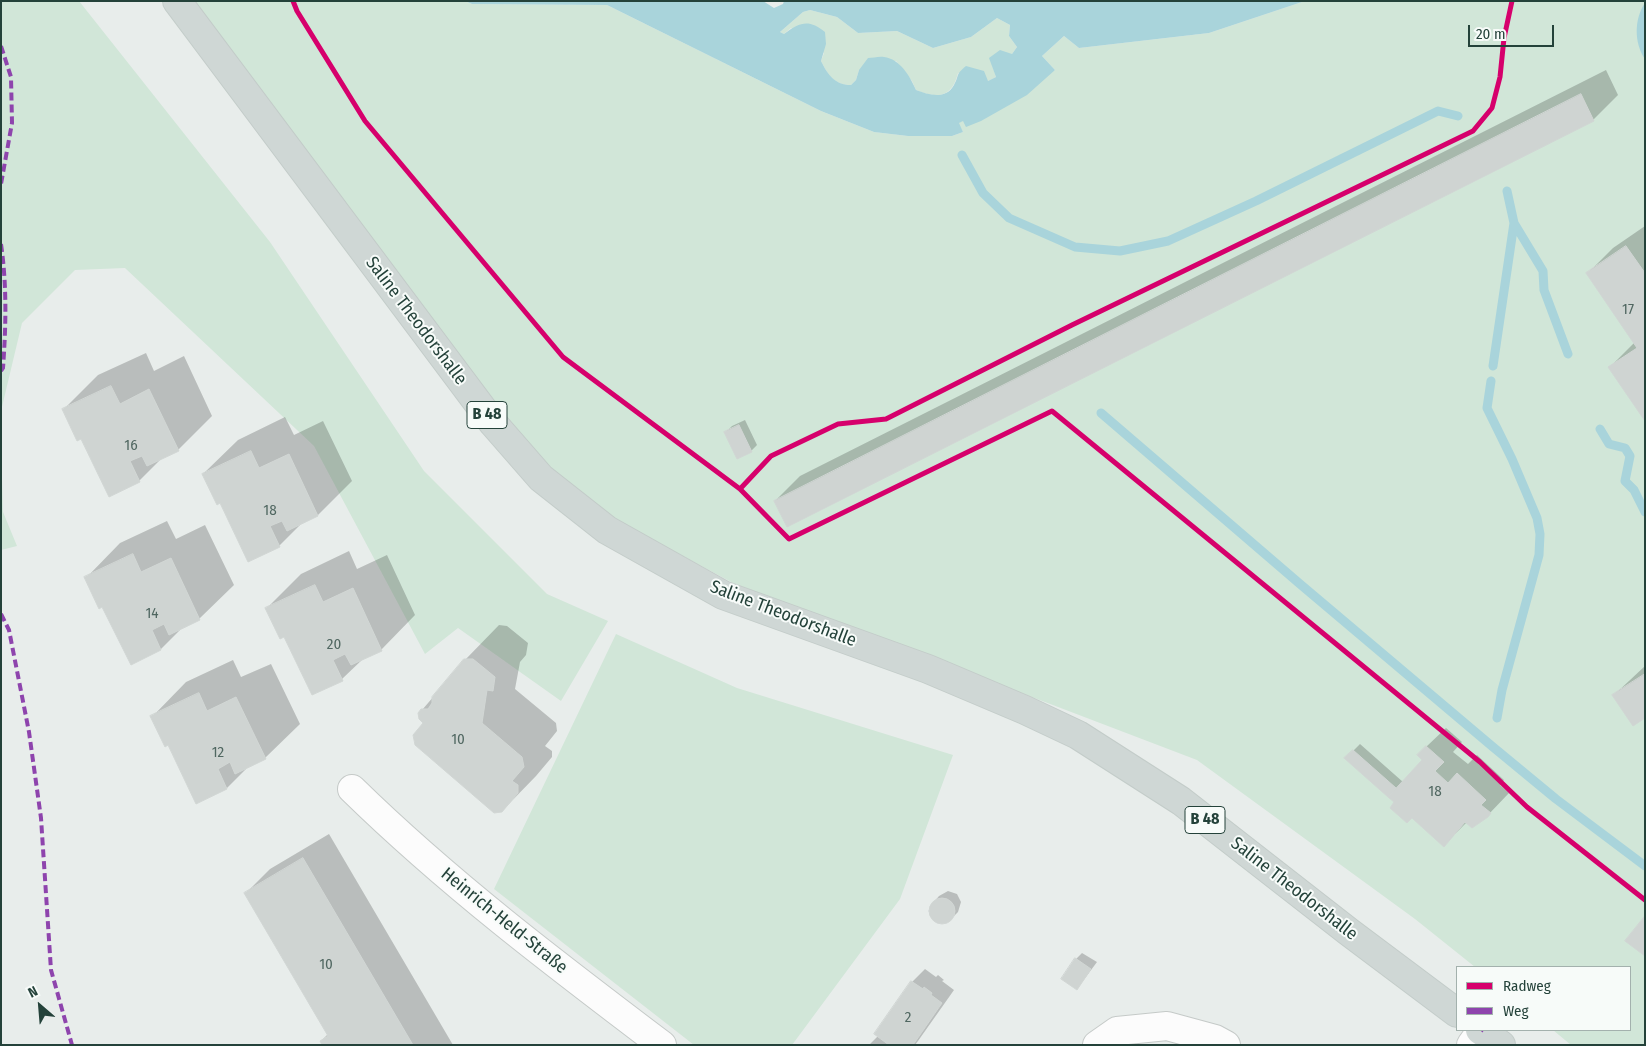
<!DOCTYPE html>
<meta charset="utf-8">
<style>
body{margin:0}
#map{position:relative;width:1646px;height:1046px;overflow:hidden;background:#e8edeb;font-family:"Fira Sans Condensed",sans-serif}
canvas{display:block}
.frame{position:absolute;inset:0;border:2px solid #24423a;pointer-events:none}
.legend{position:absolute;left:1456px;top:966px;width:175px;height:65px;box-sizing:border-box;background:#f7fbf9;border:1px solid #a3b1ad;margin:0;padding:6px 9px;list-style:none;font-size:15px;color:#24423a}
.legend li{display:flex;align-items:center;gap:10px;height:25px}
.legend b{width:25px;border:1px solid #a3b1ad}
.north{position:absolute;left:15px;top:981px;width:50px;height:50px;-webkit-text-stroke:4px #f7fbf9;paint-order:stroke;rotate:333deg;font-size:14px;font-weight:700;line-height:20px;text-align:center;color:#24423a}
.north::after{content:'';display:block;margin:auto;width:18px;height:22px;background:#24423a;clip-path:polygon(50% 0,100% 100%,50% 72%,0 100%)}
.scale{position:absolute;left:1468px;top:25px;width:86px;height:22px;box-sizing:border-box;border:2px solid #24423a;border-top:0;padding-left:6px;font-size:15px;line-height:18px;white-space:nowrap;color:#24423a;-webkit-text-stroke:4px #f7fbf9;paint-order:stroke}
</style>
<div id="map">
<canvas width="1646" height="1046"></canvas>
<div class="frame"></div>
<ul class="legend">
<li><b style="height:6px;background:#d6006c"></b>Radweg</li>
<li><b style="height:6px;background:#8e44ad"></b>Weg</li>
</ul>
<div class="north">N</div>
<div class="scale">20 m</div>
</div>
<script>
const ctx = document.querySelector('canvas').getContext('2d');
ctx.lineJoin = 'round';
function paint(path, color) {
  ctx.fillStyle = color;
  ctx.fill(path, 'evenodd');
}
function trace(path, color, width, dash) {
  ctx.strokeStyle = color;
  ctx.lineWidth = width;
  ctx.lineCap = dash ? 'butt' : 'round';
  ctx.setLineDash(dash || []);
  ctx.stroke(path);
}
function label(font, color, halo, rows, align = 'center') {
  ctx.font = font + ' "Fira Sans Condensed",sans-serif';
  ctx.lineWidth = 4;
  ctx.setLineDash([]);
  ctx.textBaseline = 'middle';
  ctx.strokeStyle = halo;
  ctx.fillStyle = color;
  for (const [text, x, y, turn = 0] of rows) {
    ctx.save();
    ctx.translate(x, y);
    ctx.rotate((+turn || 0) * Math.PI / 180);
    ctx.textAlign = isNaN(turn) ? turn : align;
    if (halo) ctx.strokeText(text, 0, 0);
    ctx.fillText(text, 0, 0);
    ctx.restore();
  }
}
const green = new Path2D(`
 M 1,1 L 79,1 L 270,242 L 424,471 L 547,594 L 608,621 L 561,701 L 458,628 L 425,654 L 314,446 L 125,268 L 75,270 L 22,323 L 1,411 Z
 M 195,1 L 465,1 L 472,4 L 607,5 L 821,111 L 874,132 L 908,136 L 952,136 L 963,132 L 958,123 L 1055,70 L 1042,56 L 1064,36 L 1079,48 L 1209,33 L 1305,1 L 1645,1 L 1645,1045 L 1571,1045 L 1553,1030 L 1630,1030 L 1630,967 L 1475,967 L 1415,919 L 1197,760 L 733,583 L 612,518 L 550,469 L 500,414 L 258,97 Z
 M 810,10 L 837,17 L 858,33 L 897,31 L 933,48 L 971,37 L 997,18 L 1010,25 L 1009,36 L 1017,47 L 1012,54 L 990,58 L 996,77 L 988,81 L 958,73 C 952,98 937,99 916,90 L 912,81 L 896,61 L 859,70 L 856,80 L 851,85 C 834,85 828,75 821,61 L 824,53 L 791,28 L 784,34 L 780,32 L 803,12 Z
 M 1,445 L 3,512 L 17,546 L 1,550 Z
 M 616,634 L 737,688 L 953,755 L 900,899 L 792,1045 L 694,1045 L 494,889 Z`);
const water = new Path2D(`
 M 465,1 L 763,1 L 774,8 L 783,4 L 784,1 L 1305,1 L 1209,33 L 1079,48 L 1064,36 L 1042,56 L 1055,70 L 1027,95 L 981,121 L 966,127 L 963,121 L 959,123 L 963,132 L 952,136 L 908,136 L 874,132 L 821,111 L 607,5 L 472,4 ZM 810,10 L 837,17 L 858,33 L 897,31 L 933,48 L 971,37 L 997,18 L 1010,25 L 1009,36 L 1017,47 L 1012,54 L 1000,50 L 989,58 L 996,77 L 988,81 L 984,71 L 966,66 C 955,75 960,74 954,85 C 946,100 929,95 916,90 C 910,76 900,59 884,57 C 879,56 873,58 868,58 L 859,70 L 856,80 L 851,85 C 835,85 828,75 821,61 L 826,44 L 825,32 C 809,19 800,22 784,34 L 780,32 L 803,12 Z
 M 1645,3 L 1645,59 C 1634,43 1634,19 1645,3 Z`);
const shadow = new Path2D(`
 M 1606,70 L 1618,95 L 1593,120 L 775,501 L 800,476 Z
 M 1645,226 L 1645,419 L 1610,367 L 1635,342 L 1588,273 L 1613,248 Z
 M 146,353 L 154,371 L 184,356 L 212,416 L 178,450 L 162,458 L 139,481 L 82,437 L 64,409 L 98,375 Z
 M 285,417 L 294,435 L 323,421 L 352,481 L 318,515 L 302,523 L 279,546 L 221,501 L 203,474 L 238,440 Z
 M 745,420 L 757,445 L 751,451 L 726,432 L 732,426 Z
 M 167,521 L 176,539 L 205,525 L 234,585 L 199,619 L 184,626 L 161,649 L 131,663 L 103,605 L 86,578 L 120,543 Z
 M 349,551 L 357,569 L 387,555 L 415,615 L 381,650 L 364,658 L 342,679 L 312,694 L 285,635 L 267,608 L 301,574 Z
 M 499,625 L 507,626 L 528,643 L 526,655 L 520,662 L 515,689 L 556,723 L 557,731 L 545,746 L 552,751 L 552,757 L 536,776 L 502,811 L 425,723 L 422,710 L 465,660 Z
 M 233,660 L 241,677 L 271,664 L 300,724 L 265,758 L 250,765 L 227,788 L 169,744 L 152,717 L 186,682 Z
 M 1645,666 L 1645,716 L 1614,695 Z
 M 1446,728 L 1462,742 L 1453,752 L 1468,764 L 1477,755 L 1504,780 L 1500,785 L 1509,793 L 1487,816 L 1467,822 L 1444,845 L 1346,758 L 1360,744 L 1403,782 L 1424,760 L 1426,747 Z
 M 329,834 L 453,1045 L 324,1045 L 321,1041 L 328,1034 L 245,894 L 270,869 Z
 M 948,891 L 957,894 L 961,902 L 958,912 L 952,918 L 943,923 L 934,920 L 930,912 L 933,903 L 939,896 Z
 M 1082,953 L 1097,962 L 1077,989 L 1076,959 Z
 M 925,969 L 936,977 L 938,975 L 944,980 L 942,981 L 954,990 L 918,1041 L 915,1045 L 869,1045 L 878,1036 L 912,982 Z`);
const stream = new Path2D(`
 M 962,155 L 983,193 L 1009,218 L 1075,247 L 1120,251 L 1168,241 L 1256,201 L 1438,111 L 1458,116
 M 1514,223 L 1543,271 L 1544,290 L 1568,354
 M 1493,366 L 1514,223 L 1507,191
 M 1491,381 L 1487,408 L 1512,459 L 1537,518 L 1540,534 L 1539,555 L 1502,690 L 1497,718
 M 1101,413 L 1300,584 L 1493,747 L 1556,799 L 1645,866
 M 1600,429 L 1609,444 L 1625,448 L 1630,456 L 1625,481 L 1634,490 L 1645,512`);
const building = new Path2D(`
 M 1581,94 L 1594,121 L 787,527 L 774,501 Z
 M 1626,246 L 1645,273 L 1645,421 L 1608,367 L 1637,348 L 1586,273 Z
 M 111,386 L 120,404 L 149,389 L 179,451 L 147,466 L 142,456 L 130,461 L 140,482 L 109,497 L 81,439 L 77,441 L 62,409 Z
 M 739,425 L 752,452 L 737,459 L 724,432 Z
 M 251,451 L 259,468 L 289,454 L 318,516 L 287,531 L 282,521 L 270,526 L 280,547 L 248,562 L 220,503 L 217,505 L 202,474 Z
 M 133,554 L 141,572 L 171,558 L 200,620 L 169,635 L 164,624 L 152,630 L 161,650 L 131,665 L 102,607 L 99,609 L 84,577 Z
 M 315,585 L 323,602 L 353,588 L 382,651 L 351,665 L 345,654 L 333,660 L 343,681 L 312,695 L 284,637 L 280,639 L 265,608 Z
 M 464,659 L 473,659 L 495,677 L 493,691 L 487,690 L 482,723 L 522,757 L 524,767 L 512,781 L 518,785 L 518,793 L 502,812 L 494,813 L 415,745 L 413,735 L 423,723 L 419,719 L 418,713 L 421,709 L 428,709 L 432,703 L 432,697 Z
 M 1645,674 L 1645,718 L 1633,726 L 1612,695 Z
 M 199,693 L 207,711 L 236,697 L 266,759 L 235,774 L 230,762 L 218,769 L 227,789 L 196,804 L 168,745 L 165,747 L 150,716 Z
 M 1426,746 L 1444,762 L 1435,771 L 1448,783 L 1457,773 L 1486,800 L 1481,805 L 1491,813 L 1488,817 L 1472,828 L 1465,822 L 1444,847 L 1412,818 L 1407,823 L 1390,808 L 1394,802 L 1388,797 L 1422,760 L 1417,755 Z
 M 1353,750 L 1396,788 L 1388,797 L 1344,758 Z
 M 303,858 L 413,1045 L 322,1045 L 320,1041 L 328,1036 L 244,893 Z
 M929 911a13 13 0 1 1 26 0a13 13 0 1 1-26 0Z
 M 1645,916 L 1645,956 L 1625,941 Z
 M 1075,958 L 1091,969 L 1077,990 L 1061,979 Z
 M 911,981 L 923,989 L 924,987 L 932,993 L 931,995 L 942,1003 L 913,1045 L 889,1045 L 874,1034 Z`);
const minor = new Path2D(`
 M 352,789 C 448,883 555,964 662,1045
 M 1097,1045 L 1117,1031 L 1167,1026 L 1215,1039 L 1226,1045
 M 1471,1045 L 1481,1031`);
const major = new Path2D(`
 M 177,1 L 493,423 L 541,478 L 607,530 L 723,595 L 928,669 L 1025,710 L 1078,735 L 1181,801 L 1349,932 L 1457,1013
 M 1480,1030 L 1501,1045`);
const quiet = new Path2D(`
 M 1,46 L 11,77 L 12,123 L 1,184
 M 1,244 C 7,286 6,326 3,368 L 1,371
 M 1,614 L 9,630 L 29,732 L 41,818 L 51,970 L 72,1045
 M 1481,1031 L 1482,1030`);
const cycleway = new Path2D(`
 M 293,1 L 297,11 L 365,121 L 563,357 L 740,489 L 789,539 L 1052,411 L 1480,762 L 1527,807 L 1645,900
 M 740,489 L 771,456 L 838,424 L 886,419 L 1072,325 L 1473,131 L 1492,108 L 1500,77 L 1504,38 L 1512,1`);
const numberNames = [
 ["17",1628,310],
 ["16",131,446],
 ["18",270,511],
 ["14",152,614],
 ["20",334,645],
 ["10",458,740],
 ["12",218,753],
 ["18",1435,792],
 ["10",326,965],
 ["2",908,1018]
];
const shields = [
 [487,415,40],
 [1205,820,40]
];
const shieldNames = [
 ["B 48",487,415],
 ["B 48",1205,820]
];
const streetNames = [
 ["Saline Theodorshalle",416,321,53],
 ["Saline Theodorshalle",783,614,21],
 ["Saline Theodorshalle",1294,889,38],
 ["Heinrich-Held-Straße",504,921,39]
];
paint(green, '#d1e6d8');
paint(water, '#a9d4db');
paint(shadow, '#0003');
trace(stream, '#a9d4db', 9);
paint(building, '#cfd4d2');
trace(building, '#d1d6d4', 1);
trace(minor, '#c5cac8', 30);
trace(major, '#c3ccc9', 30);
trace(minor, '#fcfcfc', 28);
trace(major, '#cfd7d5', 28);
trace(quiet, '#8e44ad', 4, [8, 4]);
trace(cycleway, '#d6006c', 5);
label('15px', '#506761', null, numberNames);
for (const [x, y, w] of shields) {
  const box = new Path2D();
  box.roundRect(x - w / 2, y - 13.5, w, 27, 4);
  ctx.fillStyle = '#f7fbf9';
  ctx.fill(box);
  trace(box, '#24423a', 1);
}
label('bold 16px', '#24423a', null, shieldNames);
label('18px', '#24423a', '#f7fbf9', streetNames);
</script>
